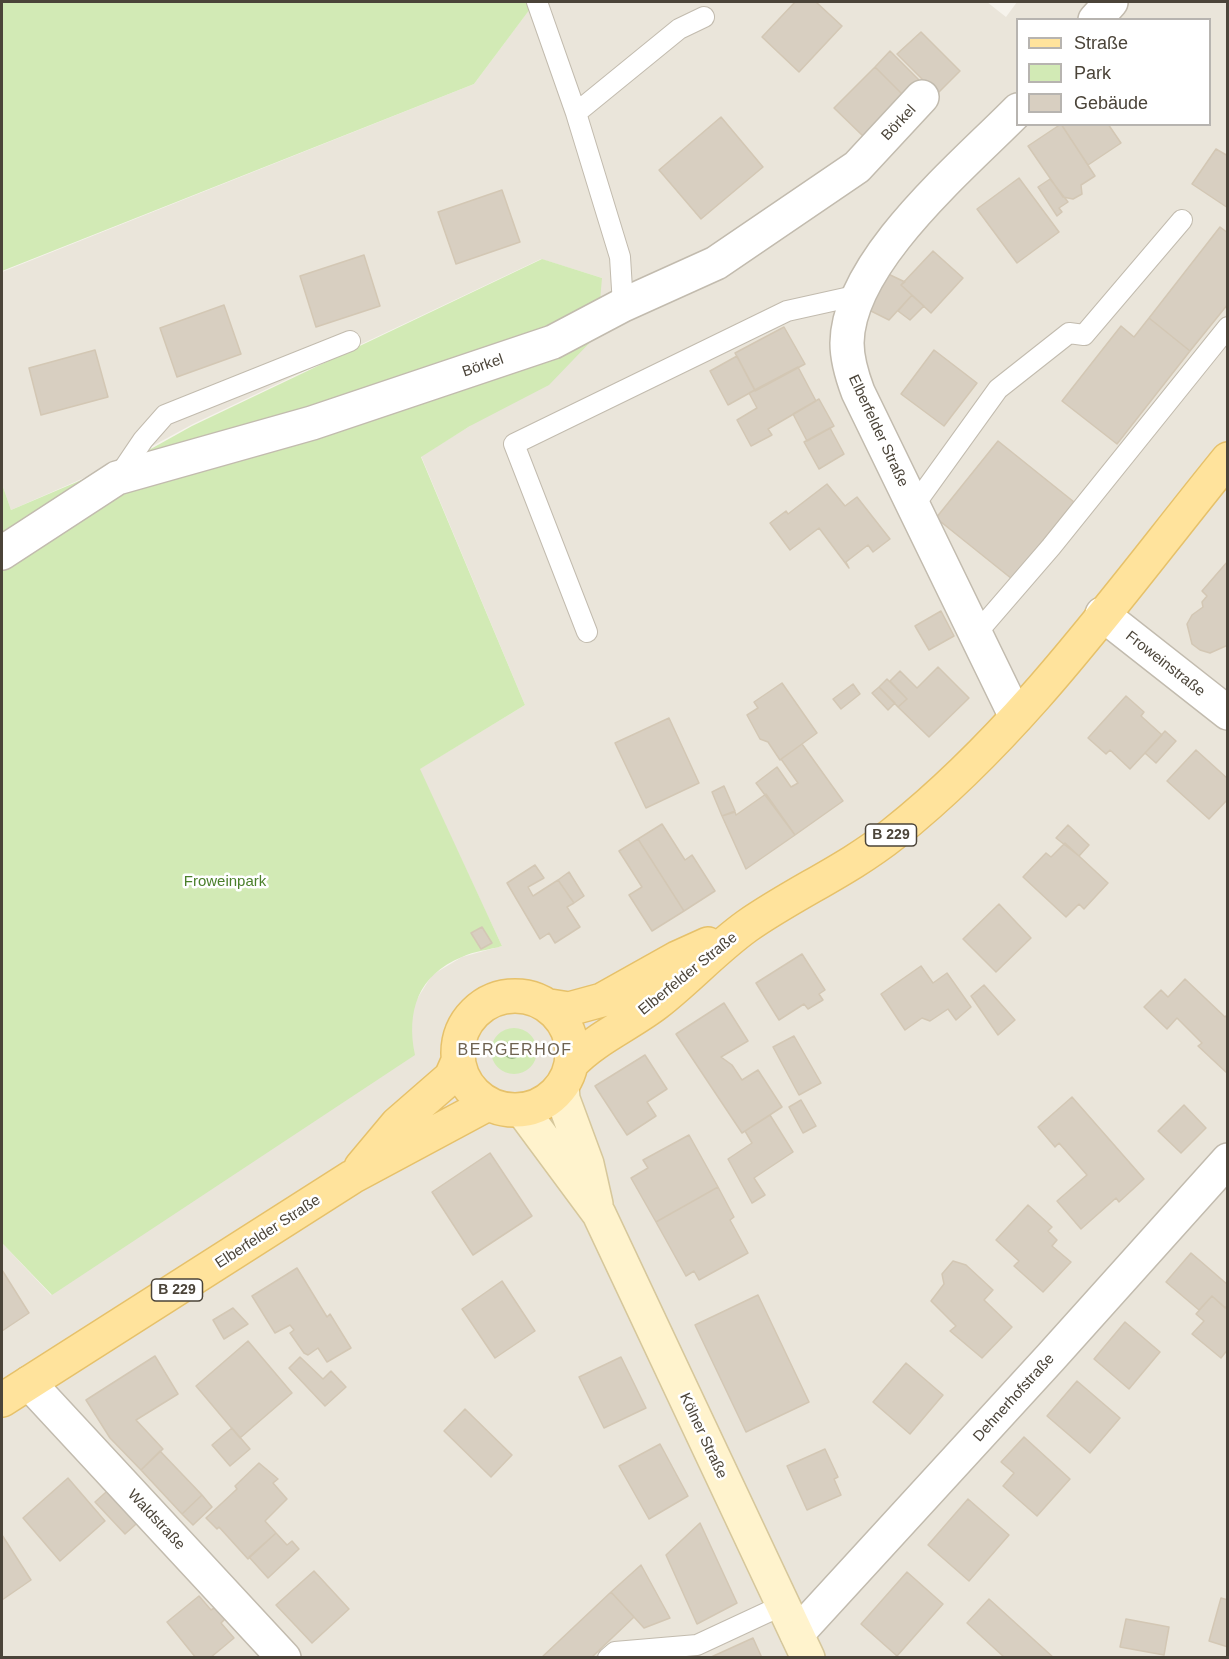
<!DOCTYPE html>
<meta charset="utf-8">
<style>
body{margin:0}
#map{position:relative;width:1229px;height:1659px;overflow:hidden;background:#f6f3ec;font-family:Helvetica,sans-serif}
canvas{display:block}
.frame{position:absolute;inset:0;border:3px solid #4b4439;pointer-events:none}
.legend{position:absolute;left:1016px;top:18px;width:195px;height:108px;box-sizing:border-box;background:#fff;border:2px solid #b7b4b0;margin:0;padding:8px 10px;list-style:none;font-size:18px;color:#4b4439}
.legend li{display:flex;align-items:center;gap:12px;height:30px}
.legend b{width:30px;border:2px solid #b7b4b0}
</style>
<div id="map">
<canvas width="1229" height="1659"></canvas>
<div class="frame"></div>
<ul class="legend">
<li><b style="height:8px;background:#ffe39c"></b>Straße</li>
<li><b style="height:16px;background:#d2eab5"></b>Park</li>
<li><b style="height:16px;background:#d8cfc1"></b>Gebäude</li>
</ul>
</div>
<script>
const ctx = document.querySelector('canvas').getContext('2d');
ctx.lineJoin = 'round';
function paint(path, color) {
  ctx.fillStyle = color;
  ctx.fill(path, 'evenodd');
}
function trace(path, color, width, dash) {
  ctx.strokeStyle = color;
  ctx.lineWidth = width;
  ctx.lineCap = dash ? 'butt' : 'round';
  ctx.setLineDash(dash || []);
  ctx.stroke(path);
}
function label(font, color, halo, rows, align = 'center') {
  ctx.font = font + ' Helvetica,sans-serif';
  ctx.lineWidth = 5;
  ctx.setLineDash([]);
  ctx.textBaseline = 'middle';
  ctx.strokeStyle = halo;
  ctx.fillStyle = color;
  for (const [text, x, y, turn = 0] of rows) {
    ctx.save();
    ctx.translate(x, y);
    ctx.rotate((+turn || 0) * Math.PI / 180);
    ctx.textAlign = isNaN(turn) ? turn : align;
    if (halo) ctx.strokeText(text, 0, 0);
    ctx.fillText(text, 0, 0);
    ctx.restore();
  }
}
const residential = new Path2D(`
 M 535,2 L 987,2 L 1006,17 L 1017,2 L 1227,2 L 1227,1657 L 2,1657 L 2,1243 L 51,1295 L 410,1030 L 414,1004 L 432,975 L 462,957 L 502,946 L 419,769 L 525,705 L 421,456 L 470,426 L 602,278 L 541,259 L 193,424 L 134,456 L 11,510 L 2,484 L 2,272 L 474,84 ZM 1018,20 L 1210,20 L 1210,124 L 1018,124 Z`);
const green = new Path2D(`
 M 2,2 L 532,2 L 533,5 L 474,84 L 2,271 Z
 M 542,259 L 602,278 L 597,335 L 549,385 L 470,426 L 421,457 L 525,705 L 420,769 L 502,946 C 489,950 474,951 462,957 C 418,975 406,1011 415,1055 L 52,1295 L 2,1243 L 2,484 L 11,510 L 140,455 L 192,426 Z
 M491 1051a23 23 0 1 1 46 0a23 23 0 1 1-46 0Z`);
const building = new Path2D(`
 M 795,2 L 816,2 L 842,26 L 799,72 L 762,37 Z
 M 921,32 L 960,71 L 937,94 L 897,54 Z
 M 890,51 L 919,80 L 904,96 L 875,67 Z
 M 875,67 L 904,96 L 864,137 L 834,108 Z
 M 721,117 L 763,167 L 701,219 L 659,170 Z
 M 1061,124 L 1095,176 L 1081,185 L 1082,194 L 1073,199 L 1063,197 L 1028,146 Z
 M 1061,124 L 1108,124 L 1121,143 L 1088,165 Z
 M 1216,149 L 1228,156 L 1228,208 L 1192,184 Z
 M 1019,178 L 1059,232 L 1017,263 L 977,209 Z
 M 1050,179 L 1068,202 L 1059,208 L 1062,212 L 1057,216 L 1038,187 Z
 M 502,190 L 520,242 L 456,264 L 438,212 Z
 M 1220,227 L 1228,233 L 1228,304 L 1190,351 L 1149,318 Z
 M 933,251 L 963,278 L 931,313 L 901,285 Z
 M 364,255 L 380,306 L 316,327 L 300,276 Z
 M 884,272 L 905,282 L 901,285 L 912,295 L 889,320 L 869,310 Z
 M 912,295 L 924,306 L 910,320 L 898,311 Z
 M 224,305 L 241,354 L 177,377 L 160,328 Z
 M 1149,318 L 1190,351 L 1117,444 L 1062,401 L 1121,326 L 1134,337 Z
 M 784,327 L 805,364 L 755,391 L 735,353 Z
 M 95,350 L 108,397 L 41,415 L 29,368 Z
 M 934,350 L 977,383 L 944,426 L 901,394 Z
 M 737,356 L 755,390 L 728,405 L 710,371 Z
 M 798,367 L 816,401 L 768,429 L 772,435 L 751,446 L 737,420 L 757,408 L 749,393 Z
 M 819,399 L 834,426 L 807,441 L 793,414 Z
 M 830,428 L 844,454 L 819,469 L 804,442 Z
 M 998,441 L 1074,502 L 1012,579 L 936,518 Z
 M 827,484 L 845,506 L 857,497 L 890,539 L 873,552 L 868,545 L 846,562 L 849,568 L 819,528 L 790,550 L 770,523 L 786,511 L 788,514 Z
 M 1228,561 L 1228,645 L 1210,653 L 1200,650 L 1192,644 L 1187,624 L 1192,615 L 1203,607 L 1202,602 L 1207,596 L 1202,591 Z
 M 941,611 L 954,636 L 929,650 L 915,626 Z
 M 938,667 L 969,698 L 929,737 L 898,707 L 907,699 L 890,681 L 900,671 L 917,688 Z
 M 887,679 L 907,699 L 898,707 L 879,687 Z
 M 782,683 L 817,733 L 780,760 L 768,742 L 760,739 L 747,715 L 758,708 L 754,702 Z
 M 853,684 L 860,694 L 841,709 L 833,699 Z
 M 879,687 L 895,703 L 888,710 L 872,693 Z
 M 1126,696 L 1144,712 L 1141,716 L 1162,735 L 1130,769 L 1110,750 L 1106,754 L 1088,738 Z
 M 669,718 L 699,783 L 646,808 L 615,743 Z
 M 1165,731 L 1176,741 L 1156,763 L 1145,753 Z
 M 802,744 L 843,801 L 795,835 L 756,783 L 777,767 L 791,787 L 798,783 L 781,759 Z
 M 1196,750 L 1228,779 L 1228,799 L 1209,819 L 1167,781 Z
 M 724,786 L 735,811 L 722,816 L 712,792 Z
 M 766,794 L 795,835 L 746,869 L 722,816 L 735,812 L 736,815 Z
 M 662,824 L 685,860 L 692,855 L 715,891 L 684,911 L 638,839 Z
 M 1068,825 L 1089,845 L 1079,856 L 1056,838 Z
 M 638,839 L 684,911 L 652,931 L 629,895 L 642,887 L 619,851 Z
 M 1065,843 L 1108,883 L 1084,909 L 1079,904 L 1066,917 L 1023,877 L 1046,853 L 1051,857 Z
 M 535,865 L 544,878 L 528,887 L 533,896 L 558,880 L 574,903 L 567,907 L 580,927 L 555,943 L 549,933 L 540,939 L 507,883 Z
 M 569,872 L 584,896 L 574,903 L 558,880 Z
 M 999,904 L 1031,938 L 996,972 L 963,939 Z
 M 482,927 L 492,943 L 481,949 L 471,933 Z
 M 802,954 L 825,990 L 819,994 L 823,1000 L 808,1009 L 804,1004 L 779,1020 L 756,983 Z
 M 921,966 L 933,983 L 947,973 L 971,1007 L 956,1020 L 948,1009 L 930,1021 L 922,1018 L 905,1030 L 881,994 Z
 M 1185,979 L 1225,1017 L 1228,1014 L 1228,1074 L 1198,1046 L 1202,1043 L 1177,1018 L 1167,1029 L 1144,1007 L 1161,990 L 1168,997 Z
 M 984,985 L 1015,1020 L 998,1035 L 971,996 Z
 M 724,1003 L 748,1041 L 721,1057 L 732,1065 L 742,1080 L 758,1070 L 782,1107 L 742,1133 L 676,1034 Z
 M 794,1036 L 821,1083 L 799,1095 L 773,1047 Z
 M 645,1055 L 667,1089 L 647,1102 L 656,1116 L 627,1135 L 595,1086 Z
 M 1072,1097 L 1144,1179 L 1119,1202 L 1116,1198 L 1081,1229 L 1057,1201 L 1087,1175 L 1059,1143 L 1055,1147 L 1038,1127 Z
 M 801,1100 L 816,1126 L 803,1133 L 789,1107 Z
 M 1184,1105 L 1206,1128 L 1181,1153 L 1158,1131 Z
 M 770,1115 L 793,1152 L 754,1178 L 765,1195 L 752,1203 L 728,1159 L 752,1143 L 745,1131 Z
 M 689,1135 L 718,1187 L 656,1222 L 631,1178 L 648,1168 L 643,1160 Z
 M 490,1153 L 532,1216 L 473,1255 L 432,1192 Z
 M 718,1187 L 734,1217 L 730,1220 L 748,1253 L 699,1280 L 694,1271 L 686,1276 L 656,1222 Z
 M 1028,1205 L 1052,1227 L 1048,1231 L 1057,1240 L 1052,1246 L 1071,1262 L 1043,1292 L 1014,1266 L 1019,1261 L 996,1240 Z
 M 1191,1253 L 1228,1285 L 1228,1305 L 1225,1308 L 1212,1296 L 1199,1310 L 1166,1282 Z
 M 953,1261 L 966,1265 L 993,1290 L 984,1300 L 1012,1327 L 982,1358 L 950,1331 L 956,1326 L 931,1301 L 944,1284 L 942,1274 Z
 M 297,1268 L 327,1317 L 330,1314 L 351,1348 L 327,1362 L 318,1348 L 308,1355 L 304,1353 L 290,1333 L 294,1330 L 290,1325 L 275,1333 L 252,1296 Z
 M 2,1270 L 29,1313 L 2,1331 Z
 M 502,1281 L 535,1331 L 495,1358 L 462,1309 Z
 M 758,1295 L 809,1402 L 746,1432 L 695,1325 Z
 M 1212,1296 L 1228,1310 L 1228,1349 L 1221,1358 L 1192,1334 L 1204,1321 L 1196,1314 Z
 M 233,1308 L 248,1324 L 224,1339 L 213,1320 Z
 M 1125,1322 L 1160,1352 L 1129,1389 L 1094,1359 Z
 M 248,1341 L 292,1393 L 240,1438 L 196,1386 Z
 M 155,1356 L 178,1394 L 136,1420 L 163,1449 L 141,1470 L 110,1438 L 86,1400 Z
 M 300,1357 L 323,1379 L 331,1371 L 346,1387 L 325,1406 L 289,1368 Z
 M 621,1357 L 646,1408 L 604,1428 L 579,1377 Z
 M 906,1363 L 943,1395 L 910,1434 L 873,1402 Z
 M 1077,1381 L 1120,1418 L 1090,1453 L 1047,1416 Z
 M 465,1409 L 512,1455 L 491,1477 L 444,1431 Z
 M 232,1428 L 250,1449 L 230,1466 L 212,1445 Z
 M 1024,1437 L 1070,1479 L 1037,1516 L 1003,1486 L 1014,1473 L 1001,1462 Z
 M 660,1444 L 688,1496 L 649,1519 L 619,1466 Z
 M 825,1449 L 838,1477 L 834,1479 L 841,1495 L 807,1510 L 787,1466 Z
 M 160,1451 L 202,1495 L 182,1514 L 141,1470 Z
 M 259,1463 L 278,1479 L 273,1483 L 287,1499 L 265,1521 L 276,1533 L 248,1559 L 219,1527 L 217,1529 L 206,1518 L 237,1489 L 235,1486 Z
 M 68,1478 L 105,1521 L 60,1561 L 23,1518 Z
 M 115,1484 L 145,1516 L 125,1534 L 95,1502 Z
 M 202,1495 L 212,1507 L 193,1525 L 182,1514 Z
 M 968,1499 L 1009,1535 L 969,1581 L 928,1545 Z
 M 700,1523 L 737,1603 L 697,1624 L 666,1555 Z
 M 276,1533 L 287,1545 L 292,1541 L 299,1549 L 268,1578 L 249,1557 Z
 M 2,1535 L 31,1580 L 2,1600 Z
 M 641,1565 L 670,1618 L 644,1628 L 611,1592 Z
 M 314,1571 L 349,1609 L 312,1643 L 276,1605 Z
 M 907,1572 L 943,1604 L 897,1656 L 861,1624 Z
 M 611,1592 L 634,1617 L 591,1658 L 541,1658 Z
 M 199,1596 L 211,1610 L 216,1607 L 225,1619 L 221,1623 L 234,1638 L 210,1658 L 196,1658 L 167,1622 Z
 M 1221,1598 L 1228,1600 L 1228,1647 L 1209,1641 Z
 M 989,1599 L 1054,1658 L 1005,1658 L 967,1623 Z
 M 1126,1619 L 1169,1627 L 1164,1655 L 1120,1647 Z
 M 753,1638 L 762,1658 L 709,1658 Z`);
const lane = new Path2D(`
 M 537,2 L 576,113 L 620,257 L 623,305
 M 576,113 L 679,29 L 704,17
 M 118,477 L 143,440 L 165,415 L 350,341
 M 913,507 L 998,389 L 1069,333 L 1084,335 L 1182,220
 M 587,632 L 514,444 L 787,311 L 859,295
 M 975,635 L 1051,547 L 1228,327
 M 608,1658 L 615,1652 L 697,1645 L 783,1605`);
const street = new Path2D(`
 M 1095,20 L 1111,2
 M 2,553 L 117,478 L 312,423 L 553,342 L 623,305 L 716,263 L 857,167 L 922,97
 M 1102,614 L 1228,713
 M 1016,717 L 858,392 C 852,376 847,360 847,343 C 848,261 963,166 1018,110
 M 29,1383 L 284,1658
 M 797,1634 L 1051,1357 L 1228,1160`);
const secondary = new Path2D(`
 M 562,1086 L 563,1099 L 587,1164 L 596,1204
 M 522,1110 L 599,1214 L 808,1658`);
const primary = new Path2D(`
 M458 1053a57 57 0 1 1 114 0a57 57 0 1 1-114 0Z
 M 550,1006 L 569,1009 L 602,1000 L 677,958 L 708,944
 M 572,1063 C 596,1038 630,1024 657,1003 C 688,979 715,949 747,926 C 794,893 848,870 893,834 C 1024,730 1123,588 1228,459
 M 361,1167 L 397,1124 L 451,1077 L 458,1061
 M 2,1400 L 352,1177 L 488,1104`);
const trees = [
 [512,1050]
];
const shields = [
 [891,835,51],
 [177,1290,51]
];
const shieldNames = [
 ["B 229",891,835],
 ["B 229",177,1290]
];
const streetNames = [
 ["Börkel",899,123,-47],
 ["Börkel",483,366,-19],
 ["Elberfelder Straße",878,431,65],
 ["Froweinstraße",1165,664,38],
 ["Elberfelder Straße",688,974,-39],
 ["Elberfelder Straße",268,1232,-33],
 ["Dehnerhofstraße",1014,1398,-48],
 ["Kölner Straße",703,1436,65],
 ["Waldstraße",156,1520,47]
];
const parkNames = [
 ["Froweinpark",225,882]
];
const neighbourhoodNames = [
 ["BERGERHOF",515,1051]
];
paint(residential, '#eae5da');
paint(green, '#d2eab5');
paint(building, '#d8cfc1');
trace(building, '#d3c7b4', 1.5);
trace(lane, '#c2bbae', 22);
trace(street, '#c2bbae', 36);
trace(secondary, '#d6c79b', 36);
trace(primary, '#e6c16a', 36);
trace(lane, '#fff', 20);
trace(street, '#fff', 33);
trace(secondary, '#fff3cd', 33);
trace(primary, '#ffe39c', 33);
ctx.fillStyle = '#97b381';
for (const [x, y] of trees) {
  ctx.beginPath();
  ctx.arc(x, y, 9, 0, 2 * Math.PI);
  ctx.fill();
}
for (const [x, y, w] of shields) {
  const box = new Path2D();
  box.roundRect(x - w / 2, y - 11, w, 22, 4.5);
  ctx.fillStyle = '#fff';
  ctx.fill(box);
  trace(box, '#4b4439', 1.5);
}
label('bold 14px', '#4b4439', null, shieldNames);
label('15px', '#4b4439', '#fff', streetNames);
label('15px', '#4a7f2a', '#fff', parkNames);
ctx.letterSpacing = '1.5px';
label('16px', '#6e6250', '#fff', neighbourhoodNames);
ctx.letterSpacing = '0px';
</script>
